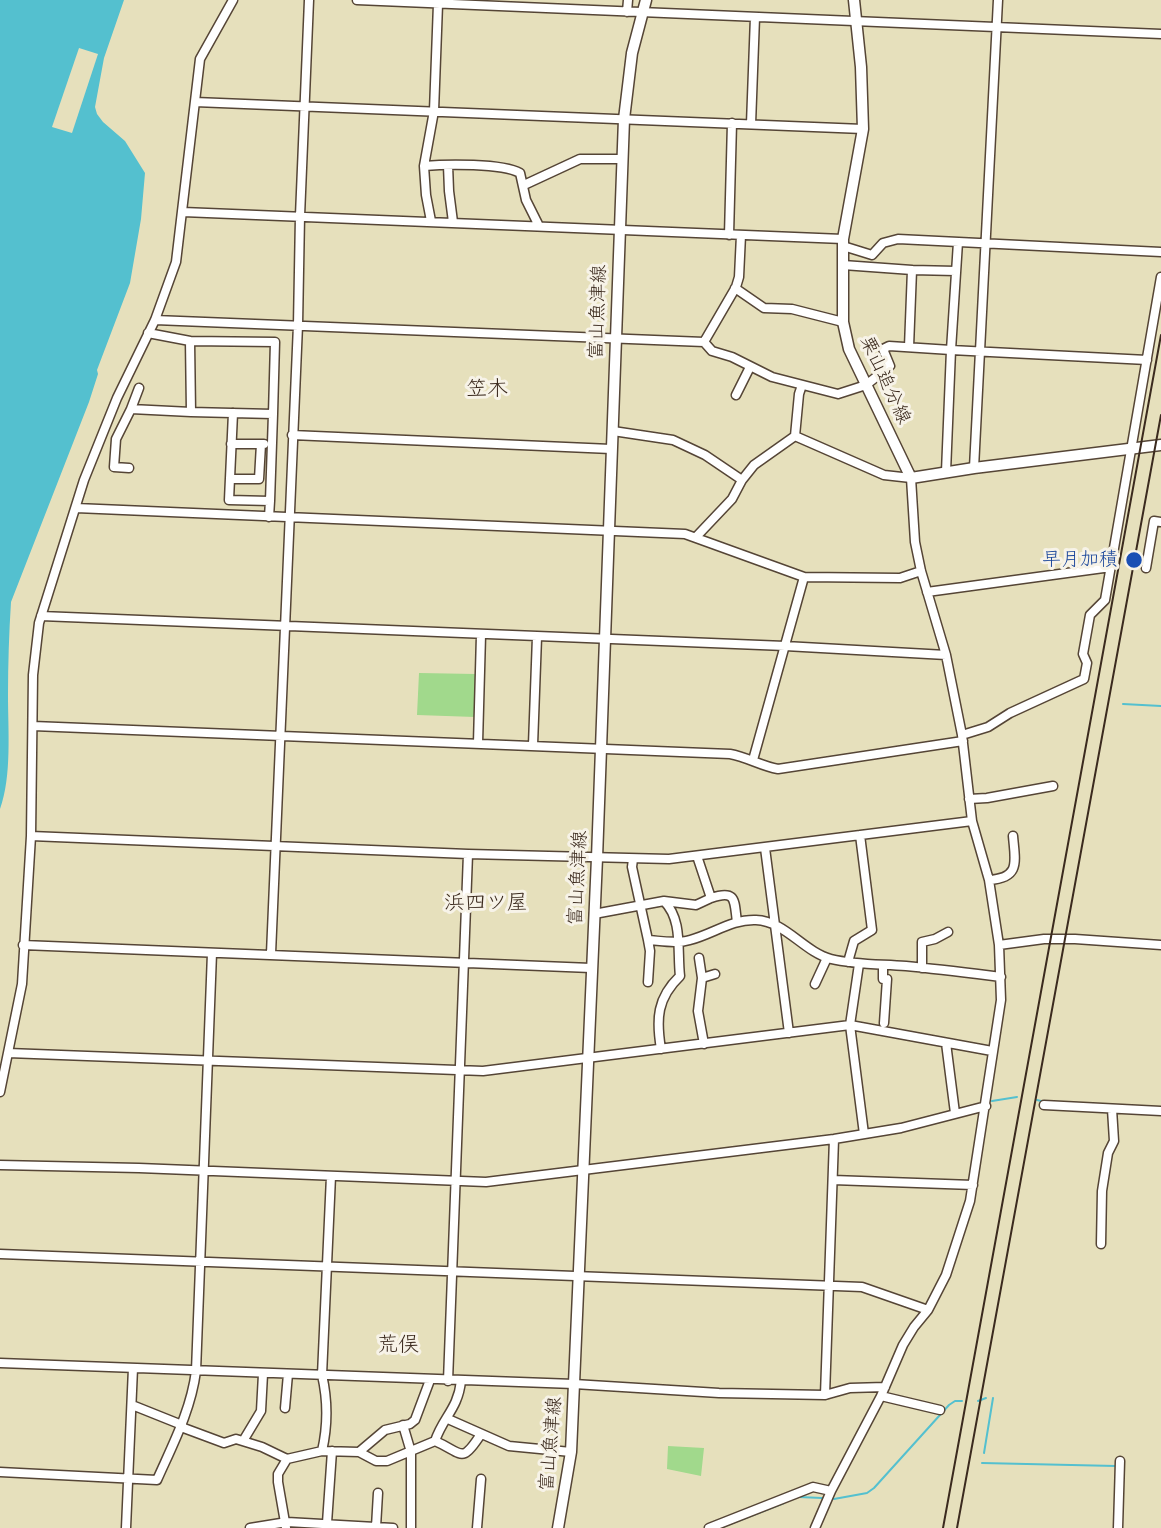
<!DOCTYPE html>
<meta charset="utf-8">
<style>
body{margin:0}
canvas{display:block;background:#e6e0bc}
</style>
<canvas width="1161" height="1528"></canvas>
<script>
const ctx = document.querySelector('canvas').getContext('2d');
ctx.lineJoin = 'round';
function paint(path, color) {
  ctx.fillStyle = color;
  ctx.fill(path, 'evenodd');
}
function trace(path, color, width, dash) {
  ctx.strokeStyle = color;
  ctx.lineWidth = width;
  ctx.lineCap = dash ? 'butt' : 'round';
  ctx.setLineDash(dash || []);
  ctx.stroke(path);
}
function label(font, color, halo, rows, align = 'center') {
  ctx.font = font + ' "Playpen Sans","Klee One",sans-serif';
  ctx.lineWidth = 6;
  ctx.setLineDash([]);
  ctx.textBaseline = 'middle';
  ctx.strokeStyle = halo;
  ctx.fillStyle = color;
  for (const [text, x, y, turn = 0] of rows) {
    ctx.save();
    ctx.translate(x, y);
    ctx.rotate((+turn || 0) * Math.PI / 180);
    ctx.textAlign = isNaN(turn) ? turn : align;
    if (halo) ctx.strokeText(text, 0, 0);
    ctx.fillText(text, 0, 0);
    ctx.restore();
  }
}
const green = new Path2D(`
 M 419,673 L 476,674 L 475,717 L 417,715 Z
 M 668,1446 L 704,1448 L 701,1476 L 667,1469 Z`);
const water = new Path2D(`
 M 0,0 L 124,0 L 104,58 L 95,107 L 97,114 L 103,122 L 125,141 L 145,173 L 141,219 L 130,283 L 97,370 L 98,374 L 89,402 L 11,602 C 9,633 8,664 8,695 C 8,730 12,776 0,809 Z`);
const pier = new Path2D(`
 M 79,48 L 98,54 L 72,133 L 52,127 Z`);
const stream = new Path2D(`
 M 1123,704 L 1161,706
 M 1037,1100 L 1041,1101
 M 992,1101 L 1017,1097
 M 978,1401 L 986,1398
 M 984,1453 L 993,1398
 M 982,1463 L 1116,1466
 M 799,1497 L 822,1498
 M 834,1499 L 867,1493 L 874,1488 L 949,1405 L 955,1401 L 962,1401
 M 720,1528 L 784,1503`);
const minor = new Path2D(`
 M 357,0 L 1161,34
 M 627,12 L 628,0
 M 195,102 L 863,129
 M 751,124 L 755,17
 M 448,165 L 449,191 L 453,222
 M 424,166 L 434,111 L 438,4
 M 524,185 L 580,159 L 622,159
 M 183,212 L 843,239
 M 431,221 L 426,195 L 424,166 C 446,164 502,163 520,173 L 526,200 L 539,226
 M 729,235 L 732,123
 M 958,242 L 951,350 L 1147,360
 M 843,246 L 872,255 L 883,243 L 898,239 L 1161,252
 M 843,265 L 912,270
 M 735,288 L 764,308 L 792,309 L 843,322
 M 155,320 L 704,342 L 712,351 L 732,357 L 772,377 L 838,394 L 866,385 L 890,366 L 883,349 L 889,346 L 951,350 L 946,472
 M 190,341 L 275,342 L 273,414 L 191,412
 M 704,342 L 736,287 L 739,277 L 741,235
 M 909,347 L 912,270 L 956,271
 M 139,388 L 131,409 L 191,412 L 190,341 L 148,333
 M 736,395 L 750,367
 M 233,413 L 229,500 L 270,501 L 269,517
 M 613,431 L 673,440 L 705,455 L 742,480
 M 292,435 L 611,449
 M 795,436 L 884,475 L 911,478 L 915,542 L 921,571 L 946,655 L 962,735 L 972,821 L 989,880 L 999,945 L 1001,1000 L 970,1201 L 946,1275 L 928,1310 L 914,1327 L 903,1345 L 881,1396 L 831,1491 L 815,1528
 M 795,436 L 799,394 L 802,385
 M 231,444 L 264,444
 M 129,468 L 114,467 L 116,439 L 131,409
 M 974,468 L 998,0
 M 230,479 L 259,479 L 261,444
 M 270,501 L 273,414
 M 76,508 L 685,534 L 804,577 L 900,578 L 921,571
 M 696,537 L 732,499 L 742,480 L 754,465 L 795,436
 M 1146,568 L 1154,521 L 1161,522
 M 927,592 L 1111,567
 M 41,616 L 785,646 L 946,655
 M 33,726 L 730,754 C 747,757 761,766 778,769 L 963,741
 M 962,735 L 988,727 L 1010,713 L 1084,679 L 1087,663 L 1083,654 L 1090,615 L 1105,600 L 1161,277
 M 478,743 L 481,635
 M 533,745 L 537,637
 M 753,760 L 804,577
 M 969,799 L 987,798 L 1053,786
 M 31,836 L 468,854 L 669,859 L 972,821
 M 765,848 L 789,1033
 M 633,859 L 632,867 L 648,940 C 662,941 677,944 690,940 C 713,934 732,919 756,920 C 785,921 804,952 831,959 C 856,965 881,964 906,966 C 938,969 969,973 1001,977
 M 989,880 C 1021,878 1015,861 1013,836
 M 711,898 C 737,889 734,901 737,922
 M 664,901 L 696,905 L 711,898 L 697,856
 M 594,914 L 664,901 C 683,920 677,950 680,976 C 657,998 656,1019 661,1049
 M 23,945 L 591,968
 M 999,945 L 1044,939 L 1075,939 L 1161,945
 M 271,954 L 298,325 L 300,216 L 309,0
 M 699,958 L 702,978 L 698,1011 L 704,1044
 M 848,962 L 854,941 L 872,930 L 860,835
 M 859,964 L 850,1025 L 864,1134
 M 883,965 L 883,979 L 887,979 L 884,1023
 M 922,968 L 922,942 L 935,939 L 948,932
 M 702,978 L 715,974
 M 648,982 L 650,951 L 648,940
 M 815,984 L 827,958
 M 946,1043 L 955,1113
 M 8,1053 L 483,1071 L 850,1025 L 992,1051
 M 0,1092 L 22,984 L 31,836 L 33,675 L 39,623 L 84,480 L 117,398 L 155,320 L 176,262 L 200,59 L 233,0
 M 1044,1105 L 1161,1111
 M 0,1165 L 139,1168 L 486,1182 L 834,1139 L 901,1128 L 986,1106
 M 833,1180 L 973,1185
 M 1101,1244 L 1102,1191 L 1108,1153 L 1114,1141 L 1112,1109
 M 0,1254 L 862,1287 L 928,1310
 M 0,1363 L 574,1384 L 719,1393 L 825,1395 L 850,1388 L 885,1387
 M 448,1381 L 468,854
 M 825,1395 L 834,1139
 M 881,1396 L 940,1410
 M 132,1405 L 182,1425
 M 285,1408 L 288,1374
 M 448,1419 L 509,1446 L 571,1452
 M 403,1425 L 411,1452 L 411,1528
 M 181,1427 L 224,1443 L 236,1439 L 262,1447 L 287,1459
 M 243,1441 L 261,1411 L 263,1374
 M 435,1441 C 463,1453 461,1465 481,1434
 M 322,1451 C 328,1425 328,1401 322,1375 L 331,1176
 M 359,1452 L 376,1461 L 387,1461 L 435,1441 C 443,1417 458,1409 461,1381
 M 0,1472 L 157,1480 C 173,1444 191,1410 196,1371 L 212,953
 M 327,1523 L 332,1451
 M 376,1527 L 378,1493
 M 126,1528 L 133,1368
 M 250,1528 L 287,1522 L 393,1528
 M 286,1528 L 278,1482 L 278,1474 L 287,1459 L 322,1451 L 359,1452 L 385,1430 L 410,1424 L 415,1420 L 430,1380
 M 477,1528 L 481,1479
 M 709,1528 L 813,1487 L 831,1491
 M 1118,1528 L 1120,1461`);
const major = new Path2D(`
 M 854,0 L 861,67 L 863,129 L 843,239 L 843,322 L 849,349 L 911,478 L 974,468 L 1161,445
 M 558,1528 L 571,1452 L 597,858 L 624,119 L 632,53 L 646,0`);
const rail = new Path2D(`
 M 943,1528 L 1161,335
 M 957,1528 L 1161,415`);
const markers = [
 [1134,560,9,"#1a4fb4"]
];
const streetNames = [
 ["富山魚津線",598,312,-88],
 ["栗山追分線",885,380,65],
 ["富山魚津線",578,878,-87],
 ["富山魚津線",551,1444,-85]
];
const transitNames = [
 ["早月加積",1118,560]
];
const neighbourhoodNames = [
 ["笠木",487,389],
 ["浜四ツ屋",486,903],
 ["荒俣",398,1345]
];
paint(green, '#a1d98c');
paint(water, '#54c0cf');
paint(pier, '#e6e0bc');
trace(stream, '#54c0cf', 2);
trace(minor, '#554536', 11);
trace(major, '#554536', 13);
trace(minor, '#fff', 8);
trace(major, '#fff', 10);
trace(rail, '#3b2a1e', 2);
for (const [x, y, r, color] of markers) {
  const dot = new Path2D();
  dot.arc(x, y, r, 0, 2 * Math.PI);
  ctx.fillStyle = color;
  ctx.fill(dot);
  trace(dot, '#f7f3e8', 2.5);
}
label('19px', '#3b2a1e', '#f7f3e8', streetNames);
label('19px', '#164399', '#f7f3e8', transitNames, 'right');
label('21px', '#3b2a1e', '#f7f3e8', neighbourhoodNames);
</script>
